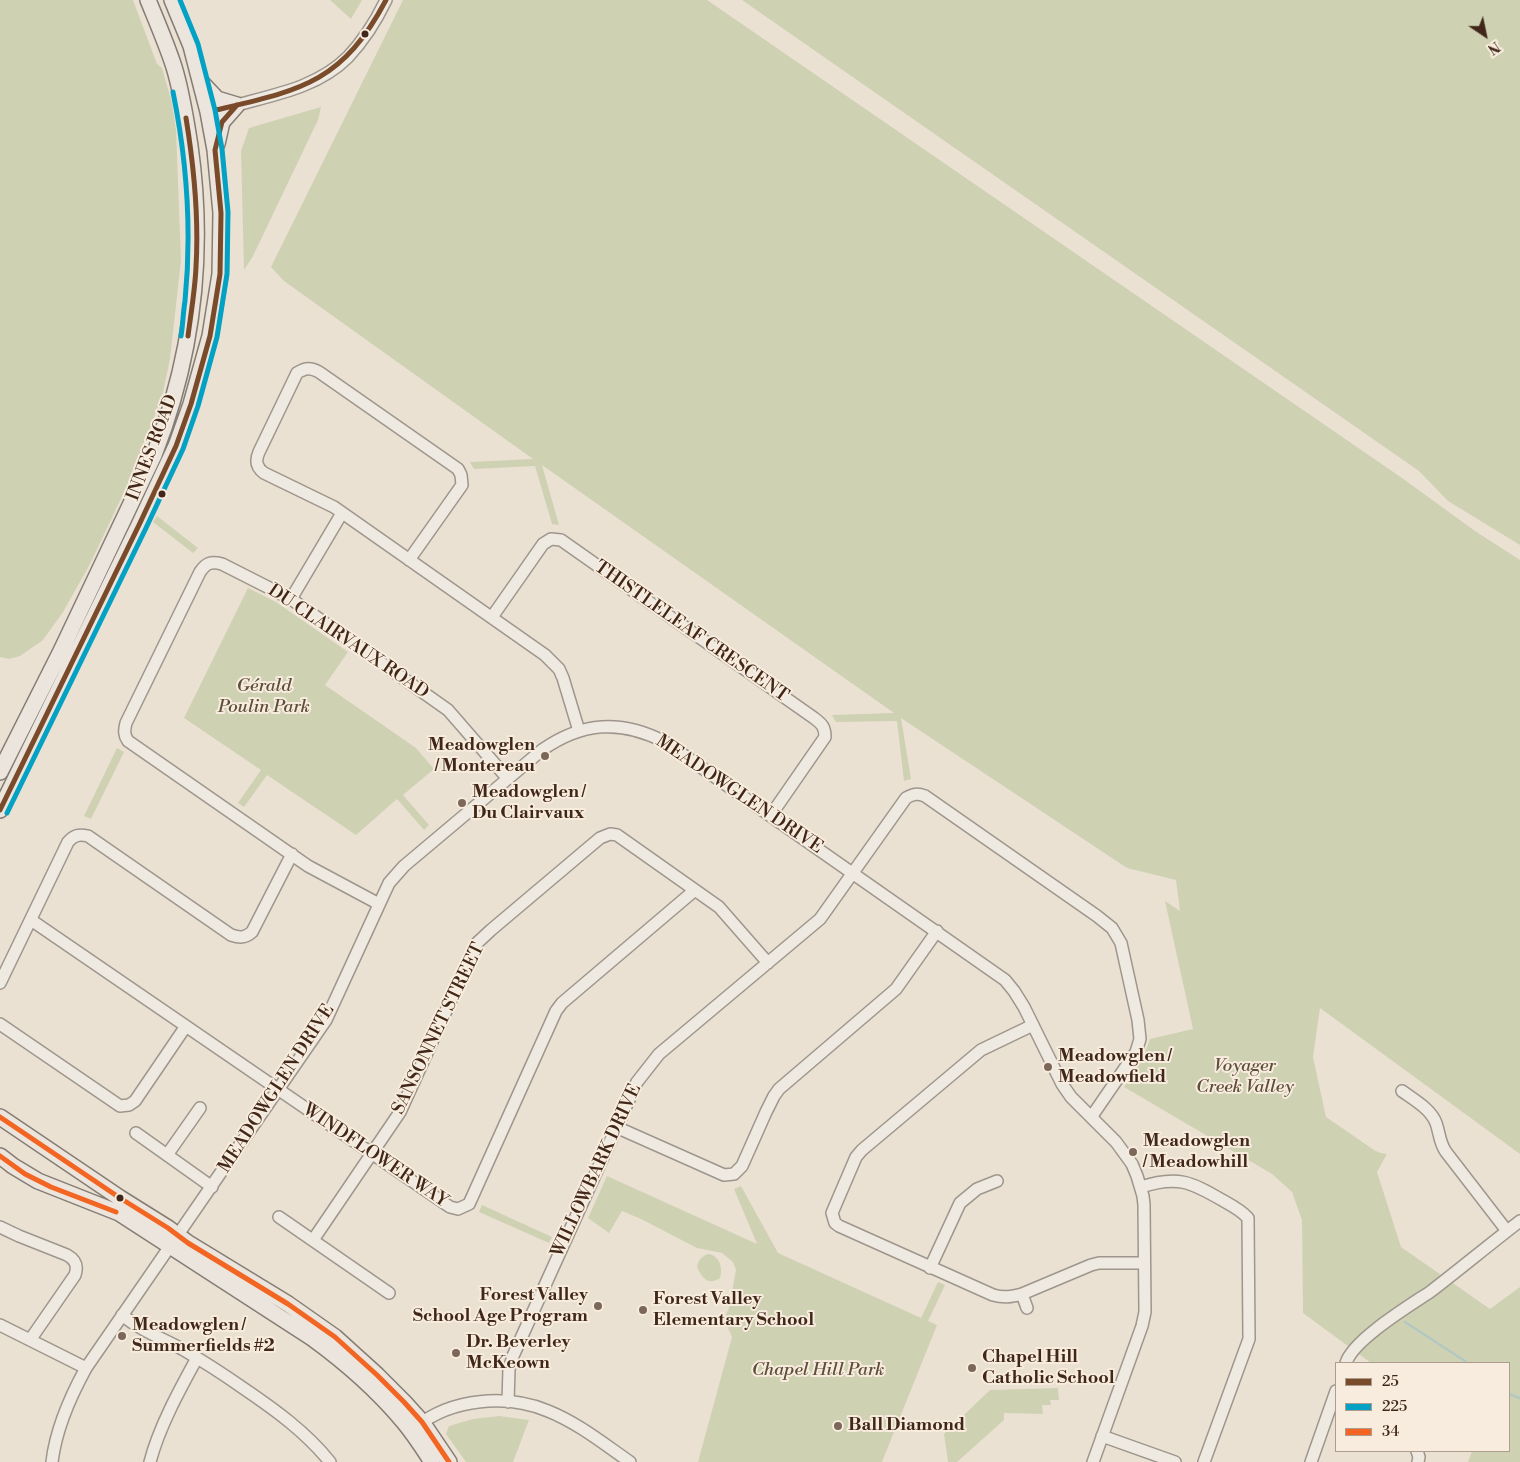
<!DOCTYPE html>
<meta charset="utf-8">
<style>
body{margin:0}
#map{position:relative;width:1520px;height:1462px;overflow:hidden;background:#eae1d3;font-family:"Libre Bodoni",serif}
canvas{display:block}
.legend{position:absolute;left:1335px;top:1362px;width:175px;height:90px;box-sizing:border-box;background:#f7ecdd;border:1px solid #ae9d8f;margin:0;padding:6px 9px;list-style:none;font-size:15px;color:#402719}
.legend li{display:flex;align-items:center;gap:10px;height:25px}
.legend b{width:25px;border:1px solid #ae9d8f}
.north{position:absolute;left:1460px;top:10px;width:50px;height:50px;-webkit-text-stroke:4px #f7ecdd;paint-order:stroke;rotate:146deg;font-size:14px;font-weight:700;line-height:20px;text-align:center;color:#402719}
.north::after{content:'';display:block;margin:auto;width:18px;height:22px;background:#402719;clip-path:polygon(50% 0,100% 100%,50% 72%,0 100%)}
</style>
<div id="map">
<canvas width="1520" height="1462"></canvas>
<ul class="legend">
<li><b style="height:6px;background:#7a4b2a"></b>25</li>
<li><b style="height:6px;background:#03a2c5"></b>225</li>
<li><b style="height:6px;background:#f26522"></b>34</li>
</ul>
<div class="north">N</div>
</div>
<script>
const ctx = document.querySelector('canvas').getContext('2d');
ctx.lineJoin = 'round';
function paint(path, color) {
  ctx.fillStyle = color;
  ctx.fill(path, 'evenodd');
}
function trace(path, color, width, dash) {
  ctx.strokeStyle = color;
  ctx.lineWidth = width;
  ctx.lineCap = dash ? 'butt' : 'round';
  ctx.setLineDash(dash || []);
  ctx.stroke(path);
}
function label(font, color, halo, rows, align = 'center') {
  ctx.font = font + ' "Libre Bodoni",serif';
  ctx.lineWidth = 4;
  ctx.setLineDash([]);
  ctx.textBaseline = 'middle';
  ctx.strokeStyle = halo;
  ctx.fillStyle = color;
  for (const [text, x, y, turn = 0] of rows) {
    ctx.save();
    ctx.translate(x, y);
    ctx.rotate((+turn || 0) * Math.PI / 180);
    ctx.textAlign = isNaN(turn) ? turn : align;
    if (halo) ctx.strokeText(text, 0, 0);
    ctx.fillText(text, 0, 0);
    ctx.restore();
  }
}
const green = new Path2D(`
 M 0,0 L 133,0 L 157,64 L 162,68 L 172,103 L 176,130 L 181,260 L 170,359 L 162,397 L 126,488 L 90,564 L 63,612 L 43,640 L 20,656 L 9,659 L 0,657 Z
 M 330,0 L 362,0 L 351,19 Z
 M 403,0 L 707,0 L 1402,478 L 1475,531 L 1520,560 L 1520,1154 L 1320,1008 L 1313,1057 L 1326,1117 L 1374,1150 L 1380,1153 L 1387,1154 L 1377,1172 L 1401,1247 L 1490,1309 L 1520,1287 L 1520,1462 L 1468,1462 L 1472,1451 L 1509,1451 L 1509,1363 L 1371,1363 L 1303,1313 L 1302,1220 L 1292,1192 L 1272,1174 L 1124,1087 L 1143,1058 L 1150,1039 L 1193,1029 L 1165,901 L 1180,911 L 1176,880 L 1127,868 L 901,718 L 911,779 L 904,781 L 897,721 L 836,722 L 832,715 L 894,713 L 542,465 L 559,525 L 552,524 L 535,466 L 474,469 L 470,462 L 533,459 L 284,281 L 271,267 Z
 M 742,0 L 1520,0 L 1520,545 L 1448,501 L 1419,471 Z
 M 321,107 L 318,120 L 253,256 L 244,270 L 241,151 L 249,128 Z
 M 157,516 L 198,548 L 193,553 L 153,522 Z
 M 248,588 L 276,602 L 348,652 L 325,685 L 416,748 L 434,769 L 403,795 L 429,825 L 424,830 L 397,799 L 356,835 L 267,775 L 244,807 L 238,803 L 261,770 L 184,718 Z
 M 117,748 L 124,752 L 91,819 L 84,816 Z
 M 607,1176 L 757,1244 L 734,1189 L 741,1186 L 778,1253 L 921,1318 L 938,1282 L 945,1285 L 928,1321 L 937,1325 L 882,1462 L 698,1462 L 732,1337 L 724,1319 L 729,1308 L 736,1270 L 733,1262 L 722,1253 L 697,1248 L 641,1219 L 622,1211 L 609,1233 L 588,1218 Z
 M 482,1205 L 552,1237 L 549,1243 L 479,1212 Z
 M 708,1254 C 720,1255 723,1269 720,1278 C 708,1286 702,1278 697,1267 C 698,1260 702,1256 708,1254 Z
 M 1058,1388 L 1059,1400 L 1050,1400 L 1051,1405 L 1042,1405 L 1043,1414 L 1004,1413 L 1004,1420 L 957,1462 L 948,1462 L 944,1434 L 990,1390 Z
 M 499,1416 L 529,1420 L 513,1462 L 466,1462 L 446,1434 L 449,1426 L 473,1419 Z`);
const stream = new Path2D(`
 M 1405,1322 L 1468,1363
 M 1509,1394 L 1520,1398`);
const minor = new Path2D(`
 M 208,112 C 222,109 237,105 252,101 C 287,92 322,83 348,57 C 364,40 376,21 386,0
 M 409,560 L 462,485 L 461,475 L 458,469 L 319,372 C 310,367 305,368 297,373 L 259,452 C 255,461 256,467 264,473 L 334,507 L 545,655 L 559,669 L 563,678 L 579,731
 M 291,599 L 342,513
 M 492,617 L 543,544 L 551,539 L 561,540 L 814,718 C 822,724 825,727 825,737 L 771,815
 M 379,904 L 308,866 L 128,741 C 124,735 124,731 126,723 L 200,572 C 206,563 211,561 222,564 L 291,599 L 448,710 L 508,779
 M 31,920 L 450,1207 L 458,1209 L 469,1204 L 556,1011 L 562,1003 L 695,890
 M 0,983 L 68,842 C 74,835 79,834 88,836 L 231,935 C 240,938 245,938 252,932 L 292,854
 M 0,1024 L 120,1106 L 129,1105 L 135,1101 L 186,1026
 M 1033,1025 L 981,1050 L 862,1150 L 856,1157 L 832,1213 L 835,1223 L 839,1226 L 993,1295 C 1004,1298 1011,1297 1022,1294 L 1091,1265 L 1099,1263 L 1144,1263
 M 1402,1091 C 1413,1099 1431,1109 1436,1123 C 1440,1134 1439,1142 1446,1152 L 1507,1231
 M 616,1127 L 724,1175 L 734,1174 L 742,1166 L 766,1112 L 774,1096 L 779,1089 L 896,989 L 937,931
 M 136,1133 L 212,1187
 M 167,1155 L 200,1108
 M 1141,1187 C 1177,1175 1191,1182 1222,1200 C 1231,1205 1241,1210 1248,1218 L 1249,1339 L 1204,1462
 M 279,1217 L 389,1293
 M 0,1227 L 19,1236 L 67,1255 C 76,1260 78,1266 75,1275 L 30,1340
 M 313,1240 L 400,1112 L 477,943 L 491,930 L 600,838 L 610,834 L 617,835 L 719,907 L 768,963
 M 930,1268 L 960,1203 L 977,1189 L 997,1181
 M 1022,1294 L 1027,1308
 M 122,1315 C 140,1330 161,1338 182,1349 C 203,1361 223,1374 243,1388 C 274,1409 306,1432 330,1462
 M 0,1325 L 86,1368
 M 1346,1363 C 1353,1340 1409,1306 1430,1292 C 1460,1269 1490,1244 1520,1221
 M 508,1402 L 509,1369 L 513,1356 L 637,1082 L 659,1054 L 820,919 L 906,798 C 913,794 917,793 925,796 L 1097,916 L 1112,928 L 1121,943 L 1138,1020 L 1140,1039 L 1136,1052 L 1092,1116
 M 416,1427 C 452,1398 507,1394 548,1411 C 578,1423 604,1444 630,1462
 M 1102,1436 L 1175,1462
 M 1417,1451 L 1419,1457 L 1418,1462
 M 52,1462 C 56,1428 70,1397 86,1368 L 326,1020 L 389,883 L 404,866 L 542,750 C 582,722 621,719 665,742 L 1005,980 L 1014,991 L 1024,1007 L 1062,1084 L 1071,1097 L 1116,1142 L 1132,1164 L 1137,1176 L 1143,1196 L 1144,1205 L 1145,1312 L 1142,1326 L 1093,1462
 M 150,1462 C 159,1427 180,1389 197,1358
 M 1311,1462 L 1336,1391`);
const major = new Path2D(`
 M 200,81 L 217,99 L 237,105
 M 217,144 L 222,122 L 237,105
 M 0,772 L 60,653 L 154,455 C 193,356 205,252 190,146 C 186,120 182,93 174,67 C 167,45 157,22 148,0
 M 0,810 L 139,525 L 176,446 L 191,404 L 210,336 L 220,274 L 221,213 L 215,150 L 208,112 L 191,46 L 172,0
 M 0,1117 L 120,1198 L 168,1228 L 188,1243 L 288,1304 L 335,1337 L 377,1375 L 404,1402 L 422,1422 L 449,1462
 M 0,1156 L 13,1166 L 38,1181 L 119,1213 L 312,1338 C 345,1362 377,1390 403,1421 C 414,1434 423,1448 432,1462`);
const bus1 = new Path2D(`
 M 216,110 C 301,90 342,83 386,0
 M 186,118 C 194,167 199,217 196,267 C 195,290 191,313 188,336
 M 0,810 L 139,525 L 176,446 L 191,404 L 210,336 L 220,274 L 221,213 L 215,150 L 222,122 L 237,105`);
const bus2 = new Path2D(`
 M 173,92 C 187,161 192,230 185,301 C 183,313 183,324 181,336
 M 7,813 L 146,528 L 183,449 L 198,406 L 217,337 L 227,274 L 228,212 L 222,149 L 215,110 L 198,44 L 180,0`);
const bus3 = new Path2D(`
 M 0,1117 L 120,1198 L 168,1228 L 188,1243 L 288,1304 L 335,1337 L 377,1375 L 404,1402 L 422,1422 L 449,1462
 M 0,1156 L 25,1174 L 51,1187 L 116,1212`);
const markers = [
 [365,34,4.5,"#402719"],
 [162,494,4.5,"#402719"],
 [545,756,5,"#7c685a"],
 [462,803,5,"#7c685a"],
 [1048,1067,5,"#7c685a"],
 [1133,1152,5,"#7c685a"],
 [120,1198,4.5,"#402719"],
 [598,1306,5,"#7c685a"],
 [643,1310,5,"#7c685a"],
 [122,1336,5,"#7c685a"],
 [456,1353,5,"#7c685a"],
 [972,1368,5,"#7c685a"],
 [838,1426,5,"#7c685a"]
];
const streetNames = [
 ["INNES ROAD",153,448,-69],
 ["THISTLELEAF CRESCENT",691,632,35],
 ["DU CLAIRVAUX ROAD",348,642,34],
 ["MEADOWGLEN DRIVE",739,795,34],
 ["SANSONNET STREET",439,1029,-64],
 ["MEADOWGLEN DRIVE",277,1089,-57],
 ["WINDFLOWER WAY",375,1156,34],
 ["WILLOWBARK DRIVE",597,1171,-65]
];
const parkNames = [
 ["Gérald",264,687],
 ["Poulin Park",264,708],
 ["Voyager",1245,1067],
 ["Creek Valley",1245,1088],
 ["Chapel Hill Park",818,1371]
];
const poiNames = [
 ["Meadowglen",535,746,"right"],
 ["/ Montereau",535,767,"right"],
 ["Meadowglen /",472,793],
 ["Du Clairvaux",472,814],
 ["Meadowglen /",1058,1057],
 ["Meadowfield",1058,1078],
 ["Meadowglen",1143,1142],
 ["/ Meadowhill",1143,1163],
 ["Forest Valley",588,1296,"right"],
 ["School Age Program",588,1317,"right"],
 ["Forest Valley",653,1300],
 ["Elementary School",653,1321],
 ["Meadowglen /",132,1326],
 ["Summerfields #2",132,1347],
 ["Dr. Beverley",466,1343],
 ["McKeown",466,1364],
 ["Chapel Hill",982,1358],
 ["Catholic School",982,1379],
 ["Ball Diamond",848,1426]
];
paint(green, '#cfd1b3');
trace(stream, '#b3c8c1', 2.5);
trace(minor, '#9e968c', 14);
trace(major, '#857d74', 18);
trace(minor, '#eeeae2', 11);
trace(major, '#ebe5dd', 15);
trace(bus1, '#7a4b2a', 5);
trace(bus2, '#03a2c5', 5);
trace(bus3, '#f26522', 5);
for (const [x, y, r, color] of markers) {
  const dot = new Path2D();
  dot.arc(x, y, r, 0, 2 * Math.PI);
  ctx.fillStyle = color;
  ctx.fill(dot);
  trace(dot, '#f7ecdd', 2);
}
label('18px', '#402719', '#f7ecdd', streetNames);
label('italic 18px', '#5e4e39', '#f7ecdd', parkNames);
label('bold 18px', '#402719', '#f7ecdd', poiNames, 'left');
</script>
